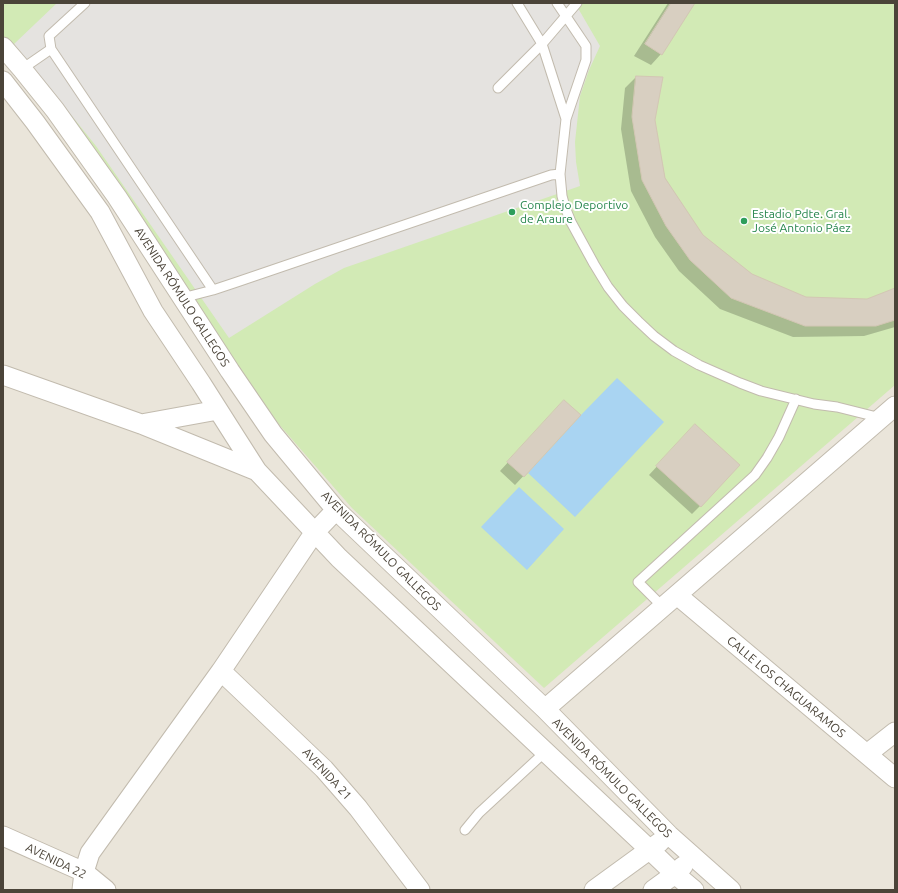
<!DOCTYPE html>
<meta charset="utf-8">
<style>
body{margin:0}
#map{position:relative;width:898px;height:893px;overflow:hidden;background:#f6f3ec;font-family:Ubuntu,sans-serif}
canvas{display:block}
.frame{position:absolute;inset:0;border:4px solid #4b4439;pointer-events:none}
</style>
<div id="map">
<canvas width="898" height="893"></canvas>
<div class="frame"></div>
</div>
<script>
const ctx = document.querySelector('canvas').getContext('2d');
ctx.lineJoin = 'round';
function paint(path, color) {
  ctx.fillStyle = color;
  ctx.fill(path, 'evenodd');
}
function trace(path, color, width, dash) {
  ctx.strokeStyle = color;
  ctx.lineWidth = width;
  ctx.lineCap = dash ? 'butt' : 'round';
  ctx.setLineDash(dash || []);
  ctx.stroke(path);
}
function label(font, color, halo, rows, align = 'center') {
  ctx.font = font + ' Ubuntu,sans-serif';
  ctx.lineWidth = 4;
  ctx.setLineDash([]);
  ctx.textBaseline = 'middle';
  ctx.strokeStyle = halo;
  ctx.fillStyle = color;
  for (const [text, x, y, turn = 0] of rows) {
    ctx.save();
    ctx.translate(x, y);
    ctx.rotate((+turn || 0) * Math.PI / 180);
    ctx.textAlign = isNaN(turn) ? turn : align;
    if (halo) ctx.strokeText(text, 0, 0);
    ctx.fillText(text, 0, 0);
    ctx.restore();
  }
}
const residential = new Path2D(`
 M 3,3 L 895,3 L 895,890 L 3,890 Z`);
const green = new Path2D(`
 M 3,3 L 895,3 L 895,385 L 544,688 L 352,508 L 276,421 L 3,35 Z`);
const parking = new Path2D(`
 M 57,3 L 575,3 L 600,46 L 589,70 L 580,96 L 575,142 L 576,162 L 580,186 L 344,268 L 315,284 L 229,338 L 96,146 L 14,44 Z`);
const water = new Path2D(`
 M 617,378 L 664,422 L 575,517 L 528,473 L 581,415 Z
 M 519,487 L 564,529 L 527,570 L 481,527 Z`);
const shadow = new Path2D(`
 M 668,3 L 694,3 L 661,54 L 651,65 L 634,56 Z
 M 636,77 L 654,120 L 665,178 L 702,235 L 751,275 L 806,298 L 867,300 L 895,289 L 895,327 L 864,336 L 793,337 L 720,309 L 679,271 L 655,237 L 631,191 L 621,129 L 625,88 Z
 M 556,410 L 579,416 L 515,485 L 500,471 Z
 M 687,434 L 700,506 L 692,514 L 649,475 Z`);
const building = new Path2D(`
 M 671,3 L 695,3 L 662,55 L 645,44 Z
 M 636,76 L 663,77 L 655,120 L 665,178 L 703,235 L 752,274 L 806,297 L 867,299 L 895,288 L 895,320 L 876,326 L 805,326 L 731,298 L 690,260 L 666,226 L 642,180 L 632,117 Z
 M 564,400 L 581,415 L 524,477 L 507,462 Z
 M 695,424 L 740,465 L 701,507 L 656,466 Z`);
const lane = new Path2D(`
 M 85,3 L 49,36 L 51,49 L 213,290
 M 557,3 L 586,46 L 586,60 L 566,119
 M 22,69 L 51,49
 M 498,88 L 542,44 L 577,3
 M 560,174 L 562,196 L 565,207 L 571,222 L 594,264 L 608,287 L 623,306 L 638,321 L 654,336 L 674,351 L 699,365 L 740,383 L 761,391 L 814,404 L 837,407 L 881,418
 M 182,298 L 213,290 L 237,282 L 551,175 L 560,174 L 566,119 L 542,44 L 517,3
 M 663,607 L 638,582 L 755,475 L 767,458 L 779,437 L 796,399
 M 465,830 L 479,813 L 545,752`);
const street = new Path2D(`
 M 3,47 L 22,69 L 55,110 L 117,197 L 230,371 L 273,434 L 336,510 L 545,709 L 669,835 L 731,890
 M 3,81 L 35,122 L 100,212 L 153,311 L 201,383 L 234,435 L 257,471 L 339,558 L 650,850 L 675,874 L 694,890
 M 3,375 L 141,424 L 257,471
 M 141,424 L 218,410
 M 677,595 L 895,778
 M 221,671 L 324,769 L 358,808 L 420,890
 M 545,709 L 895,406
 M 867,754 L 895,732
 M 3,836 L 84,872 L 106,890
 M 82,890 L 84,872 L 90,853 L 221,671 L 314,533 L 336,510
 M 594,890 L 660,842
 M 653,890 L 675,874 L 683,866`);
const markers = [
 [512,212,4,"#2e9e5b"],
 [744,221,4,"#2e9e5b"]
];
const leisureNames = [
 ["Complejo Deportivo",520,205],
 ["de Araure",520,219],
 ["Estadio Pdte. Gral.",752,214],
 ["José Antonio Páez",752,228]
];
const streetNames = [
 ["AVENIDA RÓMULO GALLEGOS",182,297,57],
 ["AVENIDA RÓMULO GALLEGOS",381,551,45],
 ["CALLE LOS CHAGUARAMOS",786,687,40],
 ["AVENIDA 21",327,774,47],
 ["AVENIDA RÓMULO GALLEGOS",612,778,45],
 ["AVENIDA 22",56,861,26]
];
paint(residential, '#eae5da');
paint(green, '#d2eab5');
paint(parking, '#e5e3e0');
paint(water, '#a9d4f2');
paint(shadow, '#0003');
paint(building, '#d8cfc1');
trace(building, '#d3c7b4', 1);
trace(lane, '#c2bbae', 11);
trace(street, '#c2bbae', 21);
trace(lane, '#fff', 9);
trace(street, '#fff', 19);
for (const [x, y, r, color] of markers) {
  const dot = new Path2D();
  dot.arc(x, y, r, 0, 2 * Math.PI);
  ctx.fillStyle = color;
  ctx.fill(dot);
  trace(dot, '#fff', 1.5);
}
label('12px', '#27864d', '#fff', leisureNames, 'left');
label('12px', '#4b4439', '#fff', streetNames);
</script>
